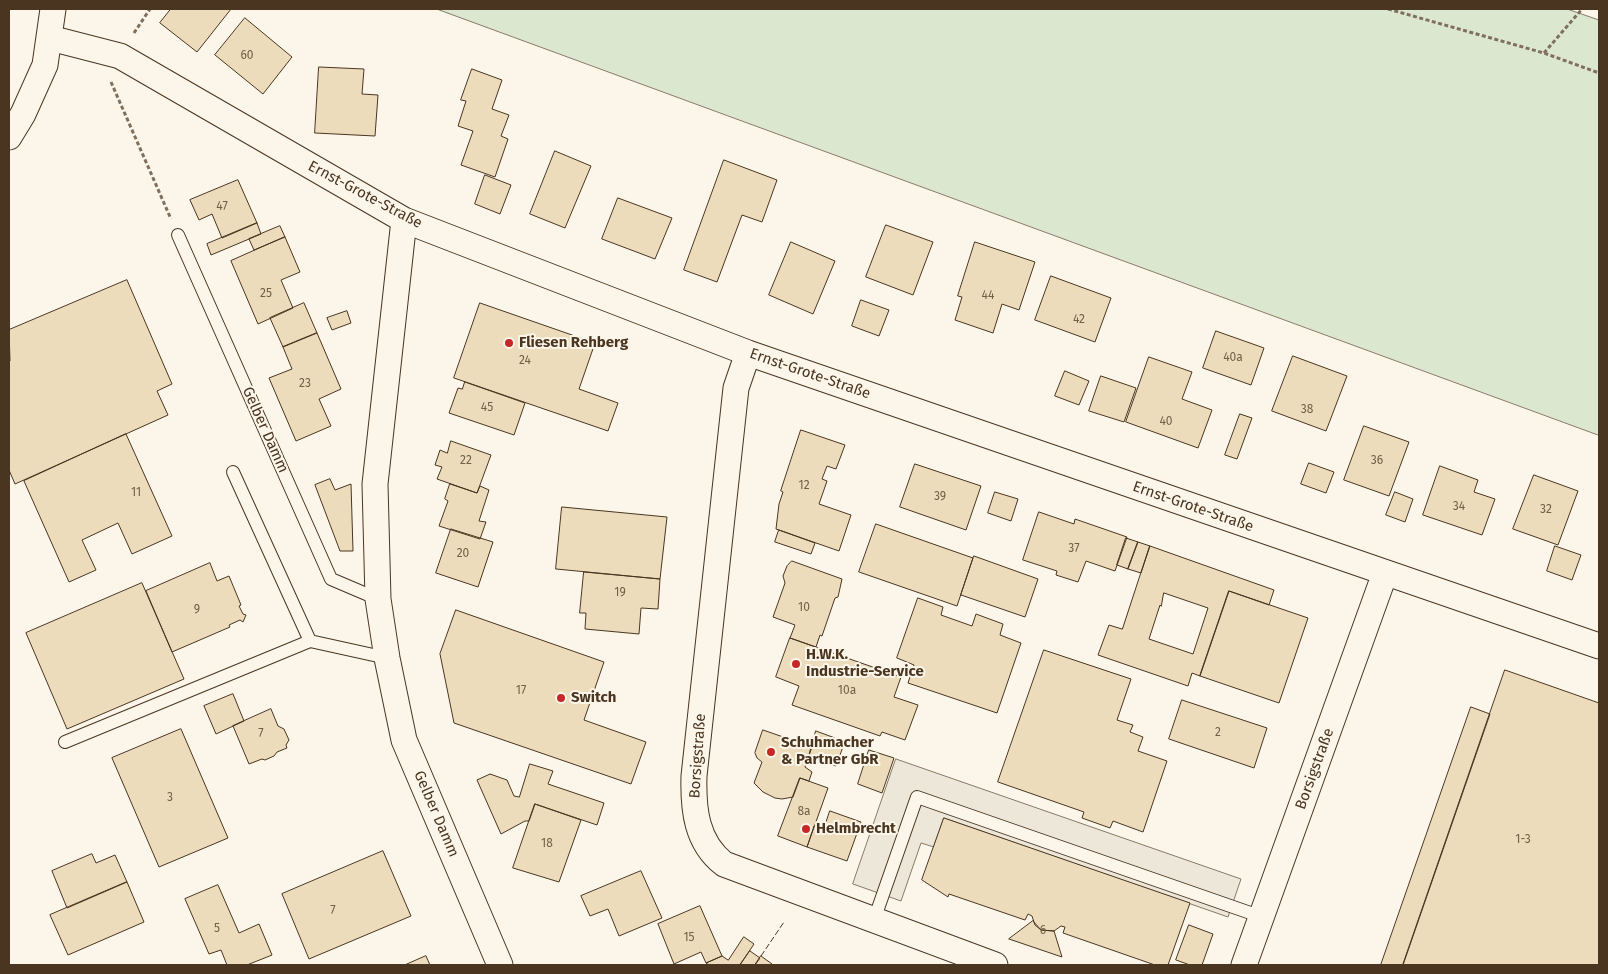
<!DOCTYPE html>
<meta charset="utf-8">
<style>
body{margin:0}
#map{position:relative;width:1608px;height:974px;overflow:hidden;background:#fbf6e9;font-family:"Fira Sans",sans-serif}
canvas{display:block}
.frame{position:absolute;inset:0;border:10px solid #4a3520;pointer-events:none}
</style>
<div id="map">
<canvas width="1608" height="974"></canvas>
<div class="frame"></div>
</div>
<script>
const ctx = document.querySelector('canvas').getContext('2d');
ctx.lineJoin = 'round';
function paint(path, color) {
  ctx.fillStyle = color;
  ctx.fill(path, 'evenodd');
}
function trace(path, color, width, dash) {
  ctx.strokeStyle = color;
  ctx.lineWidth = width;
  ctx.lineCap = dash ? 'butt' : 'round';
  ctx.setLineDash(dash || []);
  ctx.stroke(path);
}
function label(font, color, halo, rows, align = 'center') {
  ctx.font = font + ' "Fira Sans",sans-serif';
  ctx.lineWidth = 4;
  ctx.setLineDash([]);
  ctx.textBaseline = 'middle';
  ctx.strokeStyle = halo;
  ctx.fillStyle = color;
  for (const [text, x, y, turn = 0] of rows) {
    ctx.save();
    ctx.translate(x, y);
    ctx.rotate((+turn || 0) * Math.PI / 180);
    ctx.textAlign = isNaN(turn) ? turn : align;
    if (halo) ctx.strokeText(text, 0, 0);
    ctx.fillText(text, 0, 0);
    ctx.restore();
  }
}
const green = new Path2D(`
 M 437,9 L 1567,9 L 1599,20 L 1599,435 Z`);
const parking = new Path2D(`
 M 896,759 L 1241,879 L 1228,917 L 944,818 L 934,847 L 921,843 L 901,901 L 853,884 Z`);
const building = new Path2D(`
 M 171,9 L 231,9 L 197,52 L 160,23 Z
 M 245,18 L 292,57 L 263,94 L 215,55 Z
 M 319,67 L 364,69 L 362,94 L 378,95 L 375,136 L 315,133 Z
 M 472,69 L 502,80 L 492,109 L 509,115 L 501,136 L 508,139 L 495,177 L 461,165 L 473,131 L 458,126 L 466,101 L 461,100 Z
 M 555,151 L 591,166 L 565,228 L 530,214 Z
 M 724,160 L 777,180 L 762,222 L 742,215 L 717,282 L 684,270 Z
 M 485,175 L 511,185 L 500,214 L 475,204 Z
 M 238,180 L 257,223 L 222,238 L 212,214 L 199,220 L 190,200 Z
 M 618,198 L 672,218 L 655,259 L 602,239 Z
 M 257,223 L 261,234 L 211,255 L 207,244 Z
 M 886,225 L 933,242 L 913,295 L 866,277 Z
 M 280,226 L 285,237 L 254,250 L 249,239 Z
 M 285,237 L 300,272 L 281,280 L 293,308 L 258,324 L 231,261 Z
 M 791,242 L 835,261 L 813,314 L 769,295 Z
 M 975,242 L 1035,262 L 1019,310 L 1002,304 L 993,333 L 955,320 L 962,297 L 958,296 Z
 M 1051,276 L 1111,298 L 1095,342 L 1035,320 Z
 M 127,280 L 172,384 L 157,391 L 168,415 L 15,484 L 9,470 L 9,362 L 10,361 L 9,330 Z
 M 861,300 L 889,310 L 879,336 L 852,326 Z
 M 304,303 L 317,333 L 283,347 L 270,318 Z
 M 480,303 L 595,343 L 579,389 L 618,403 L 608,431 L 454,378 Z
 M 347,311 L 351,323 L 332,330 L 327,318 Z
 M 1216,331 L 1264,348 L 1251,385 L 1203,368 Z
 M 317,333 L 341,389 L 319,399 L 331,426 L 296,441 L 269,378 L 292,369 L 283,347 Z
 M 1293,356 L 1347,376 L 1326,431 L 1272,411 Z
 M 1149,357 L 1192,372 L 1182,399 L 1212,410 L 1198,448 L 1126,422 Z
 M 1065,371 L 1089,381 L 1079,405 L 1055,396 Z
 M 1101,376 L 1136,388 L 1124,422 L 1089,411 Z
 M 465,382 L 525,403 L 514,435 L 449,413 L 458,388 L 462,389 Z
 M 1240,414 L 1252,418 L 1237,459 L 1225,455 Z
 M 1364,426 L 1409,442 L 1389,496 L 1344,480 Z
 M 801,430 L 845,445 L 836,469 L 827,466 L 822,479 L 827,481 L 819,504 L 851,515 L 839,551 L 776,529 L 779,504 L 783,492 L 781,491 Z
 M 126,434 L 172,536 L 132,554 L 118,523 L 82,540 L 96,570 L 69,582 L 24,481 Z
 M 451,441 L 491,455 L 477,493 L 437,479 L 442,467 L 435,465 L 440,450 L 447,453 Z
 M 1309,463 L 1334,472 L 1326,493 L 1301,484 Z
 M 915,464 L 981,486 L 966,530 L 900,507 Z
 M 1440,466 L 1478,480 L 1474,492 L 1495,499 L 1482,535 L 1423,515 Z
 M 1534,475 L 1578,491 L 1558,545 L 1513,529 Z
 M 330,479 L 335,490 L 351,484 L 353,551 L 340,551 L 315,485 Z
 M 450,484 L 477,493 L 480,486 L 489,490 L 479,521 L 486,522 L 480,539 L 439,526 L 448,501 L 445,499 Z
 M 995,492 L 1018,499 L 1011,521 L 988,513 Z
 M 1395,492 L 1413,499 L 1405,522 L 1386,515 Z
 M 562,507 L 667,517 L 660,579 L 556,569 Z
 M 1039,512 L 1074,524 L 1075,519 L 1127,537 L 1115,571 L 1086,561 L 1078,582 L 1056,575 L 1057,571 L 1023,560 Z
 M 876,524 L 973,558 L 957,606 L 859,572 Z
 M 451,529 L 493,542 L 478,587 L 436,573 Z
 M 779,530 L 815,543 L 811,554 L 775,542 Z
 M 1126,538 L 1138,542 L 1128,569 L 1117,565 Z
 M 1138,542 L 1150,546 L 1141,573 L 1128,569 Z
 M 1150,546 L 1274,590 L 1269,605 L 1229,591 L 1200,676 L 1192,673 L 1188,686 L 1098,655 L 1109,625 L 1122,629 ZM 1164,593 L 1208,608 L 1193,654 L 1149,639 L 1160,605 L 1161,606 Z
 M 1555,546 L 1581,555 L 1572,580 L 1547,571 Z
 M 974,556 L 1038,579 L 1025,617 L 961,595 Z
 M 792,561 L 842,579 L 838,597 L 835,598 L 822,636 L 820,635 L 816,647 L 790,638 L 795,625 L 773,617 L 785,583 L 783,576 L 787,566 Z
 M 210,563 L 217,581 L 229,576 L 241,605 L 239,606 L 243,614 L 246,615 L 243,622 L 240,620 L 229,625 L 230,627 L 172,652 L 146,591 Z
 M 584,572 L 660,579 L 658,609 L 641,608 L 639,634 L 585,629 L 586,613 L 580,613 Z
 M 142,583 L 184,679 L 67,729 L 26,633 Z
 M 1229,591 L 1308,618 L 1279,703 L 1200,676 Z
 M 918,598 L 943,607 L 941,615 L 972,626 L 976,614 L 1003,624 L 1000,635 L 1021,643 L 997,713 L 908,683 L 914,665 L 897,658 Z
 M 456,610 L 604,662 L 584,720 L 646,742 L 631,784 L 454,723 L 440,654 Z
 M 790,638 L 901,677 L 894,697 L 918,705 L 905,740 L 882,732 L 880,736 L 792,705 L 799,686 L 776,677 Z
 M 1044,650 L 1131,679 L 1117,720 L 1133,725 L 1130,732 L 1143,737 L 1138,751 L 1167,761 L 1143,832 L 1113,821 L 1110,828 L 1082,818 L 1084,812 L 998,782 Z
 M 1505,670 L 1599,703 L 1599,965 L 1403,965 Z
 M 233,694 L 244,721 L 216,734 L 204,706 Z
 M 1182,700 L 1267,728 L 1254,768 L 1169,739 Z
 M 1471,707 L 1490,714 L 1403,965 L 1381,965 Z
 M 271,709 L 278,726 L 284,729 L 289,740 L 286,745 L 287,748 L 277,752 L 274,756 L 265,760 L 262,759 L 249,764 L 233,726 Z
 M 181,729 L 228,838 L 159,867 L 112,758 Z
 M 763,730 L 812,747 L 805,767 L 812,772 L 809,781 L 800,778 L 793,797 L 782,799 L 775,798 L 763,792 L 754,783 L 762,762 L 757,758 L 755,753 Z
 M 816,731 L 835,738 L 834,740 L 844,744 L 836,766 L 809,756 Z
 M 869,750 L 894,758 L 882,793 L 858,784 Z
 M 530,764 L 553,771 L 548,784 L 604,803 L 597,825 L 535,804 L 529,821 L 525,821 L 501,834 L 477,780 L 490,774 L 507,780 L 514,796 L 519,797 Z
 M 800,778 L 828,788 L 807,847 L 778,836 Z
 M 535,804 L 581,820 L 559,882 L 513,868 Z
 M 830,811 L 861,822 L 847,861 L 807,847 L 814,826 L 823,830 Z
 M 944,818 L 1190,903 L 1168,965 L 1155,965 L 1063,933 L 1065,927 L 1061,926 L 1054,931 L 1041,930 L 1035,925 L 1032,916 L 1028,914 L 1025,920 L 949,894 L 948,897 L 922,880 Z
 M 383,851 L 411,916 L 309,959 L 282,894 Z
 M 92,854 L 96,863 L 115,855 L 127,882 L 67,908 L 52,871 Z
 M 641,871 L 662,918 L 619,936 L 608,909 L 590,916 L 581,896 Z
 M 127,882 L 144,922 L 68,955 L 50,915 Z
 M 218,885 L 239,933 L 259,924 L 272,955 L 247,965 L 227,965 L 221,950 L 209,954 L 185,899 Z
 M 700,906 L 722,956 L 706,963 L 701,952 L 674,964 L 658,924 Z
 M 1033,921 L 1041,930 L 1054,931 L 1062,957 L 1009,939 Z
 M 1189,925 L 1213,934 L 1202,965 L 1190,965 L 1176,960 Z
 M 744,937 L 754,944 L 740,965 L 709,965 L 706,963 L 722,956 L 728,960 Z
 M 750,951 L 760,958 L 755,965 L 740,965 Z
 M 426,956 L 430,965 L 405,965 Z
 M 761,956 L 772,964 L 771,965 L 755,965 Z`);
const path = new Path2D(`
 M 1388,9 L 1544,53 L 1599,73
 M 134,33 L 150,9
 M 1544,53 L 1582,9
 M 111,82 L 171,219`);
const service = new Path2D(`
 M 178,235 L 331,579 L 378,599
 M 233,472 L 310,641 L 387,658
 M 65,742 L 310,641
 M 874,920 L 917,797 L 1262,917`);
const minor = new Path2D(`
 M 50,38 L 120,56 L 404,220 L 748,353 L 1599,646
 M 9,137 L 23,114 L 45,65 L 53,9
 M 404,220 L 375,484 L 378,599 L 387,658 L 404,740 L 500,965
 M 748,353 L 736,388 L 694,776 C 693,809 696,842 724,864 L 995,965
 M 1244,965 L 1385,573`);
const fence = new Path2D(`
 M 761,956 L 784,922`);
const markers = [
 [509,343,5,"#c62828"],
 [796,664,5,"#c62828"],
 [561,698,5,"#c62828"],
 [771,752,5,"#c62828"],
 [806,829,5,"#c62828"]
];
const numberNames = [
 ["60",247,56],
 ["47",222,207],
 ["25",266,294],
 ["44",988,296],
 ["42",1079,320],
 ["40a",1233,358],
 ["24",525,361],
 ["23",305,384],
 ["45",487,408],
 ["38",1307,410],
 ["40",1166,422],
 ["22",466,461],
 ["36",1377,461],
 ["12",804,486],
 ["11",136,493],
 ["39",940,497],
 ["34",1459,507],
 ["32",1546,510],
 ["37",1074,549],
 ["20",463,554],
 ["19",620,593],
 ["10",804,608],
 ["9",197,610],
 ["17",521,691],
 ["10a",847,691],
 ["2",1218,733],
 ["7",261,734],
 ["3",170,798],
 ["8a",804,812],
 ["1-3",1523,840],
 ["18",547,844],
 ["7",333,911],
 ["5",217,929],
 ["6",1043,931],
 ["15",689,938]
];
const streetNames = [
 ["Ernst-Grote-Straße",365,195,28],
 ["Ernst-Grote-Straße",810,374,19],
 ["Gelber Damm",265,430,66],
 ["Ernst-Grote-Straße",1193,507,19],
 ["Borsigstraße",698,756,-86],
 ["Borsigstraße",1315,769,-70],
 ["Gelber Damm",436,814,67]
];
const poiNames = [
 ["Fliesen Rehberg",519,343],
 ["H.W.K.",806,655],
 ["Industrie-Service",806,672],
 ["Switch",571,698],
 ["Schuhmacher",781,743],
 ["& Partner GbR",781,760],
 ["Helmbrecht",816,829]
];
paint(green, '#dce7d0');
trace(green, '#887966', 1);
paint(parking, '#ede7d9');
trace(parking, '#887966', 1);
paint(building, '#ecdcbc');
trace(building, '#4a3520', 1);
trace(service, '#4a3520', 14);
trace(minor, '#4a3520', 27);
trace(path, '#7f6f5c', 3, [4, 2.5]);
trace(service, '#fbf6e9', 12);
trace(minor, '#fbf6e9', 25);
trace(fence, '#4a3520', 1, [6, 2.5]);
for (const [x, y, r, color] of markers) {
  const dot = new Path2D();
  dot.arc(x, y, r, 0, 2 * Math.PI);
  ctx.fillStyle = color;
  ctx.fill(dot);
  trace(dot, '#fbf6e9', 2);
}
label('12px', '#725f47', null, numberNames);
label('15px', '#4a3520', '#fbf6e9', streetNames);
label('bold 15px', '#4a3520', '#fbf6e9', poiNames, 'left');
</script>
